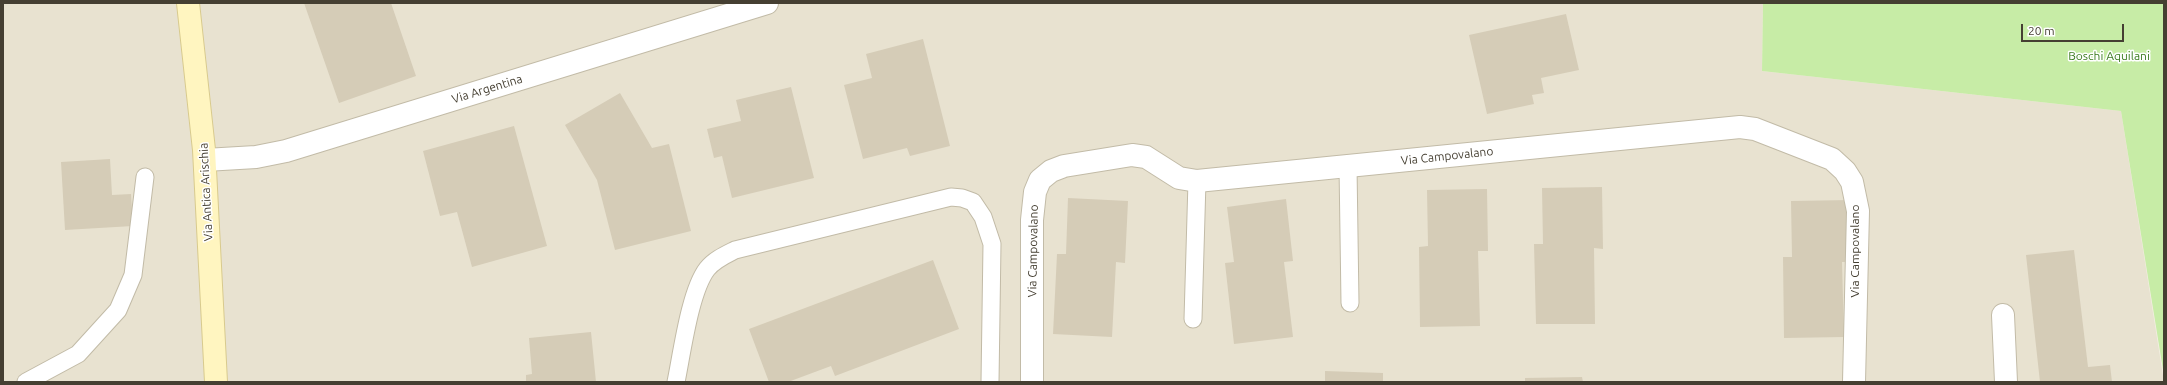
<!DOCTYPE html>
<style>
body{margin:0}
#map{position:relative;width:2167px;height:385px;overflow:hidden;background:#f3efe2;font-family:Ubuntu,sans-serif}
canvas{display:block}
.frame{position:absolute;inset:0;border:4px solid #453f32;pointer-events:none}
.scale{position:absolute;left:2021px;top:24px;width:103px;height:18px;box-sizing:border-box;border:2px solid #453f32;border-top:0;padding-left:5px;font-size:12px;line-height:14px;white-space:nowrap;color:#453f32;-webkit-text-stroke:3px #fff;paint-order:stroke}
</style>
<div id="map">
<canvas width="2167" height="385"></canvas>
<div class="frame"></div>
<div class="scale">20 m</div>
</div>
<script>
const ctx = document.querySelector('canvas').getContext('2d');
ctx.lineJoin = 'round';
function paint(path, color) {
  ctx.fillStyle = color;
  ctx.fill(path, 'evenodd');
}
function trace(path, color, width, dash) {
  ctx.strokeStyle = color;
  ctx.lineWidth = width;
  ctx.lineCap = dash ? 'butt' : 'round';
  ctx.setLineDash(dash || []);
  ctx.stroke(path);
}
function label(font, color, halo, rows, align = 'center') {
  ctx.font = font + ' Ubuntu,sans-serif';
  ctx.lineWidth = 3;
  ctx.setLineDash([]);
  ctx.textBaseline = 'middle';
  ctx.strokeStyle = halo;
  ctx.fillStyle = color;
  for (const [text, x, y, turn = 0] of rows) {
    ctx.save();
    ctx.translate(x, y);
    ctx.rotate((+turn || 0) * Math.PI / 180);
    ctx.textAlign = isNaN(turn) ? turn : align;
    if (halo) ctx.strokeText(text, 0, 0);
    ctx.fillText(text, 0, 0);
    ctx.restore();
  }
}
const residential = new Path2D(`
 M 3,3 L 1763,3 L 1762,71 L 2121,111 L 2164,382 L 3,382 Z`);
const green = new Path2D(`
 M 1763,3 L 2164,3 L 2164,376 L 2121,111 L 1762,71 Z`);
const building = new Path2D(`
 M 304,3 L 391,3 L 416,76 L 339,103 Z
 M 1566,14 L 1579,70 L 1541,78 L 1544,93 L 1532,95 L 1534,104 L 1487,114 L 1469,35 Z
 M 923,39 L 950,146 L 910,156 L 907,148 L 863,159 L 844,85 L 872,78 L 866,54 Z
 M 791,87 L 814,178 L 732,198 L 722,156 L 714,158 L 707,129 L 741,121 L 736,100 Z
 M 620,93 L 652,148 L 669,144 L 691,231 L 615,250 L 597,180 L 565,125 Z
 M 514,126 L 547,246 L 472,267 L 457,212 L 440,216 L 423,151 Z
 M 110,159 L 112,195 L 131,194 L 133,226 L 65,230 L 61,162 Z
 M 1602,187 L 1603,249 L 1594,248 L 1595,324 L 1536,324 L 1534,244 L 1543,244 L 1542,188 Z
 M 1487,189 L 1488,251 L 1478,251 L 1480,326 L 1420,327 L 1419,247 L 1428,246 L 1427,190 Z
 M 1068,198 L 1128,201 L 1125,263 L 1116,262 L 1112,337 L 1053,334 L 1057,254 L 1066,254 Z
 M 1286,199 L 1293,261 L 1284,262 L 1293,337 L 1234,344 L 1225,263 L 1234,262 L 1227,207 Z
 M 1851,200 L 1852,262 L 1842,262 L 1844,337 L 1784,338 L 1783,257 L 1792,257 L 1791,201 Z
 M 2074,250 L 2088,367 L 2110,365 L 2112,382 L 2040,382 L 2026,255 Z
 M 933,260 L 959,329 L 835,376 L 831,366 L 788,382 L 769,382 L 749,329 Z
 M 591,332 L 596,382 L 526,382 L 526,375 L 532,374 L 529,338 Z
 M 1325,371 L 1383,373 L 1383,382 L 1325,382 Z
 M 1582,377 L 1583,382 L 1525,382 L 1525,378 Z`);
const lane = new Path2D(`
 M 1348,166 L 1350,303
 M 1193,319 L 1197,181
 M 26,382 L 78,354 L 118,310 L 133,275 L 145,177
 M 676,382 C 682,353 690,291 707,269 C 714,260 725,255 735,250 L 951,197 L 962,198 L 973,202 L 983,217 L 992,244 L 990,382`);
const street = new Path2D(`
 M 205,160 L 256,157 L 286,151 L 767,3
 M 2003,315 L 2006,382
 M 1032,382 L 1032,220 L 1035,192 L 1040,180 L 1051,171 L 1064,166 L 1132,155 L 1146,157 L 1179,178 L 1197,181 L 1740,127 L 1755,129 L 1832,159 L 1845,171 L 1852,182 L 1858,211 L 1854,382`);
const secondary = new Path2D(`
 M 188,3 L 204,150 L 216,382`);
const parkNames = [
 ["Boschi Aquilani",2109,56]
];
const streetNames = [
 ["Via Argentina",487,89,-17],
 ["Via Campovalano",1447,156,-6],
 ["Via Antica Arischia",206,192,-93],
 ["Via Campovalano",1033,251,-89],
 ["Via Campovalano",1855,251,-90]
];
paint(residential, '#e8e2d0');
paint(green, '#c7eca6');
paint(building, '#d5ccb7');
trace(lane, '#c2bba7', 19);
trace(street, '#c2bba7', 24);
trace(secondary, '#d8ca8d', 24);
trace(lane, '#fff', 17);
trace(street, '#fff', 22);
trace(secondary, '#fff5c0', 22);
label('12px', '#3c7c20', '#fff', parkNames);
label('12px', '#453f32', '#fff', streetNames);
</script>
